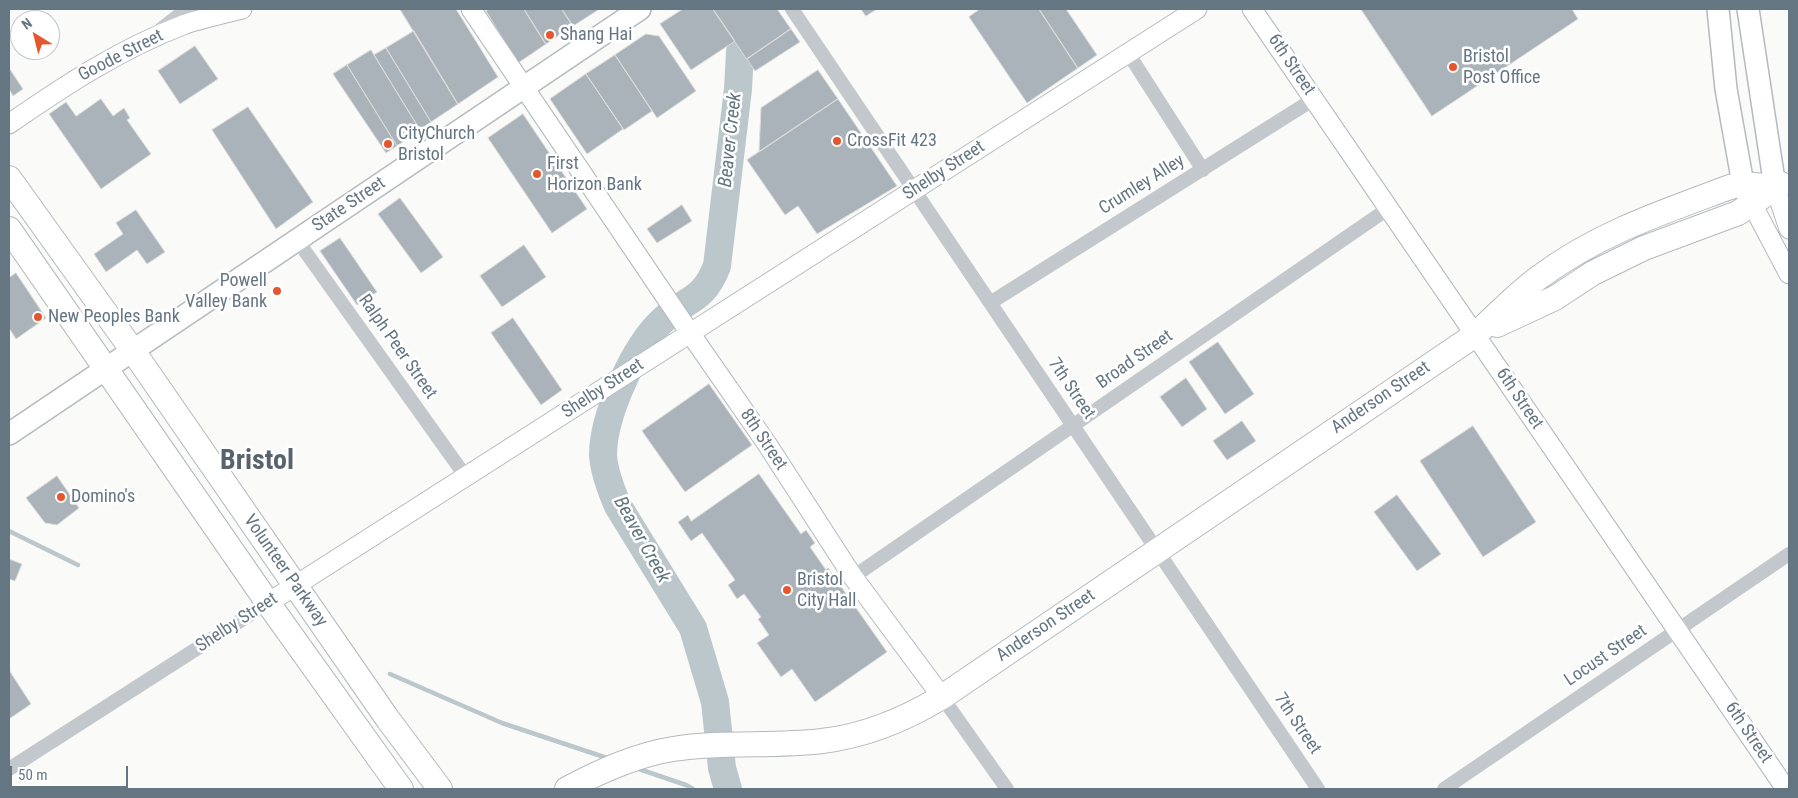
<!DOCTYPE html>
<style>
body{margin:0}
#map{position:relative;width:1798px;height:798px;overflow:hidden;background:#fafaf8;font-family:"Roboto Condensed",sans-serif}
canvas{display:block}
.frame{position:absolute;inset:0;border:10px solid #657683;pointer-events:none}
.north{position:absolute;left:10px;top:10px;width:50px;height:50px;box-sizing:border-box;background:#fff;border:1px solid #c1c8cd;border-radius:50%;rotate:324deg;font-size:14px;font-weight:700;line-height:20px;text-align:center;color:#657683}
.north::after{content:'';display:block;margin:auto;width:18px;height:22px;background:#e4572e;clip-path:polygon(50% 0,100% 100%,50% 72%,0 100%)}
.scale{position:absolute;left:10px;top:766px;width:118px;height:22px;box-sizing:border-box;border:2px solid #657683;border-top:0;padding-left:6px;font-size:15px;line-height:18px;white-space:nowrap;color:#657683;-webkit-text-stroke:4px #fff;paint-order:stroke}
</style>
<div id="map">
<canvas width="1798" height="798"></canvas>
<div class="frame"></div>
<div class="north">N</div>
<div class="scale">50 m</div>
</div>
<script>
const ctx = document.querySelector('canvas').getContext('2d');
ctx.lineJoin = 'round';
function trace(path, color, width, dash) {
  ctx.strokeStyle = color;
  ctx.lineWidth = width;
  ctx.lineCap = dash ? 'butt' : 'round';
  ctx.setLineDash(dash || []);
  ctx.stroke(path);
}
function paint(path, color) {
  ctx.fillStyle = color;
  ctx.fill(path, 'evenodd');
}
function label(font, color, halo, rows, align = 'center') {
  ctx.font = font + ' "Roboto Condensed",sans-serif';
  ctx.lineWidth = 5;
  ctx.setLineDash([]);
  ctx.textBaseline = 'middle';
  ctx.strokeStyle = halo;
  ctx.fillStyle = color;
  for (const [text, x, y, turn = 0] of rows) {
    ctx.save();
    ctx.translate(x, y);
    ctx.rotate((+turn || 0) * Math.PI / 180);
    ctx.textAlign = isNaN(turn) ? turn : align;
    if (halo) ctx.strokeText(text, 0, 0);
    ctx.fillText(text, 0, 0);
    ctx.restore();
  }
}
const stream = new Path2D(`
 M 9,531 L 78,565
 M 390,674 L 502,723 L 610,759
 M 636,768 L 686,785 L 693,789`);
const river = new Path2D(`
 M 728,789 L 722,768 L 715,702 L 693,628 L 618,506 C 611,490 604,472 603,455 C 603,416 634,347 662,321 C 686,297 702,304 717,266 L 738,89 L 740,52`);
const building = new Path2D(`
 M 400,9 L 456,9 L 498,77 L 458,104 Z
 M 490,9 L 524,9 L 546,44 L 518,63 L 486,11 Z
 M 524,9 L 562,9 L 573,26 L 546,44 Z
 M 562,9 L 597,9 L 598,10 L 573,26 Z
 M 683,9 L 713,9 L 735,41 L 691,70 L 660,24 Z
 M 713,9 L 777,9 L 791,29 L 747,59 Z
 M 861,9 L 877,9 L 866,16 Z
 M 980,9 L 1039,9 L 1078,68 L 1027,103 L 969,17 Z
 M 1039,9 L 1066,9 L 1097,55 L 1078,68 Z
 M 1361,9 L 1572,9 L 1578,19 L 1432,116 Z
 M 791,29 L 800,42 L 755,71 L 747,59 Z
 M 414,31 L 458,104 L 431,122 L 386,48 Z
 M 646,34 L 659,36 L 696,91 L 657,118 L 615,55 Z
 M 195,46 L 218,79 L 180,104 L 158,71 Z
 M 386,48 L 431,122 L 420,130 L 374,55 Z
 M 371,50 L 420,130 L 397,146 L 347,65 Z
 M 615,55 L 652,111 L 624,130 L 586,74 Z
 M 347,65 L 397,146 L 386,153 L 333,74 Z
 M 9,68 L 23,89 L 13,96 L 9,89 Z
 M 818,70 L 838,99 L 759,152 L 761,108 Z
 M 586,74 L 623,129 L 587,154 L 550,99 Z
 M 101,99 L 113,116 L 124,108 L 130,118 L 127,120 L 151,154 L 101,189 L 49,114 L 66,102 L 76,116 Z
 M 838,99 L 897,186 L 817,234 L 798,206 L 785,215 L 747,160 Z
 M 248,107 L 313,202 L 276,229 L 212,130 Z
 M 523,114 L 587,209 L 552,233 L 488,138 Z
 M 400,198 L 443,257 L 421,273 L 378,214 Z
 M 682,205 L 692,221 L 657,243 L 647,229 Z
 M 136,210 L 165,252 L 147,264 L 137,250 L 106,272 L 94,254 L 123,234 L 116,223 Z
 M 340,238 L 377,292 L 357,305 L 320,251 Z
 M 524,245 L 546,277 L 502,307 L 480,276 Z
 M 16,273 L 46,318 L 16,339 L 9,328 L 9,278 Z
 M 513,318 L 562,390 L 541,405 L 491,333 Z
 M 1218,342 L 1254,394 L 1225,414 L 1189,362 Z
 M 1186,378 L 1207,409 L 1182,427 L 1160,397 Z
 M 709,384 L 752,445 L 685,492 L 642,431 Z
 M 1242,421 L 1256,441 L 1227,460 L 1213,441 Z
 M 1473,426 L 1536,522 L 1483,557 L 1420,461 Z
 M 759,474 L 801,534 L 806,530 L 815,543 L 810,547 L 826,570 L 828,568 L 887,652 L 815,702 L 792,669 L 781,677 L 757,643 L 769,635 L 758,619 L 761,617 L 744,594 L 737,599 L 728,585 L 735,580 L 702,533 L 691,541 L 678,522 L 688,515 L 691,521 Z
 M 57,476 L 79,508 L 57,525 L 45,523 L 26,498 Z
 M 1397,495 L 1441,554 L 1417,571 L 1374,512 Z
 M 9,559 L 22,564 L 15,581 L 9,579 Z
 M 9,670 L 31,704 L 9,719 Z`);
const street = new Path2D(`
 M 792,9 L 1318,789
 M 161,29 L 187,9
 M 1128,53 L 1203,170
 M 297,240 L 466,477
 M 990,303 L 1314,99
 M 853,577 L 1389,208
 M 942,697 L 1007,789
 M 9,769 L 268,603
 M 1444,789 L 1789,554`);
const secondary = new Path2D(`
 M 471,9 L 690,333 L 767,444 L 853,577 L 942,697
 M 1252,9 L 1786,789
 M 9,124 C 64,86 120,49 183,25 C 202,18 223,14 242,9
 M 1775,187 L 1789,229
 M 1752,204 L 1789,274
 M 268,603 L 1197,9`);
const primary = new Path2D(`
 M 1718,9 L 1726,89 L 1743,184 L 1750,200
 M 1748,9 L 1775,187
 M 9,434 L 640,9`);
const highway = new Path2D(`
 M 9,178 L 133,351 L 387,718 L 440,789
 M 9,229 L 268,603 L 401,789
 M 1497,325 L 1555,298 L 1593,273 L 1644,248 L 1738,213 L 1781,184
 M 567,789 C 600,771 636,755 673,749 C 722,741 773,747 822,741 C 865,736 904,720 942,697 L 1475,335 C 1497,315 1517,293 1541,276 C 1599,233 1663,212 1730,187 L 1743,184 L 1775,187`);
const markers = [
 [550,35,5,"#e4572e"],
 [1453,67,5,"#e4572e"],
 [837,141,5,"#e4572e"],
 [388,144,5,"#e4572e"],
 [537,174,5,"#e4572e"],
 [277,291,5,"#e4572e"],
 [38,317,5,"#e4572e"],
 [61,497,5,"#e4572e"],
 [787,590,5,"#e4572e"]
];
const poiNames = [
 ["Shang Hai",560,35],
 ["Bristol",1463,57],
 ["Post Office",1463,78],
 ["CityChurch",398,134],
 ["Bristol",398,155],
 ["CrossFit 423",847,141],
 ["First",547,164],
 ["Horizon Bank",547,185],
 ["Powell",267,281,"right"],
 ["Valley Bank",267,302,"right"],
 ["New Peoples Bank",48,317],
 ["Domino's",71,497],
 ["Bristol",797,580],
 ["City Hall",797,601]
];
const streetNames = [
 ["Goode Street",121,56,-27],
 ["6th Street",1291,65,56],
 ["Shelby Street",944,171,-33],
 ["Crumley Alley",1142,185,-32],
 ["State Street",349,205,-34],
 ["Ralph Peer Street",397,347,55],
 ["Broad Street",1135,360,-35],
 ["Shelby Street",603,389,-33],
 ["7th Street",1071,389,56],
 ["Anderson Street",1381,398,-34],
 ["6th Street",1519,399,56],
 ["8th Street",763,440,56],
 ["Volunteer Parkway",285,571,55],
 ["Shelby Street",237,623,-33],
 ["Anderson Street",1046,626,-34],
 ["Locust Street",1606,656,-34],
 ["7th Street",1297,724,56],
 ["6th Street",1748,733,56]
];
const waterNames = [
 ["Beaver Creek",731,140,-84],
 ["Beaver Creek",641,540,61]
];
const townNames = [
 ["Bristol",257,462]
];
trace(stream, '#bbc7cb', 4.5);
trace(river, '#bbc7cb', 28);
paint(building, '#aab3b9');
trace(building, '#dcdcda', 1);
trace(secondary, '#b3babf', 21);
trace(primary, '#b5babe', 24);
trace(highway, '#b4b9bd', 26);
trace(street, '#c3c8cc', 14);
trace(secondary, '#fff', 19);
trace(primary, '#fff', 21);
trace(highway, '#fff', 24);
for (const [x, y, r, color] of markers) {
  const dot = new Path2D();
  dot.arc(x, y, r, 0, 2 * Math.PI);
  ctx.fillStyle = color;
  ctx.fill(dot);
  trace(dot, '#fff', 2);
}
label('18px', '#657683', '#fff', poiNames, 'left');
label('18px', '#657683', '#fff', streetNames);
label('italic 19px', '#60757c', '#fff', waterNames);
label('bold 28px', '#57646e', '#fff', townNames);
</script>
